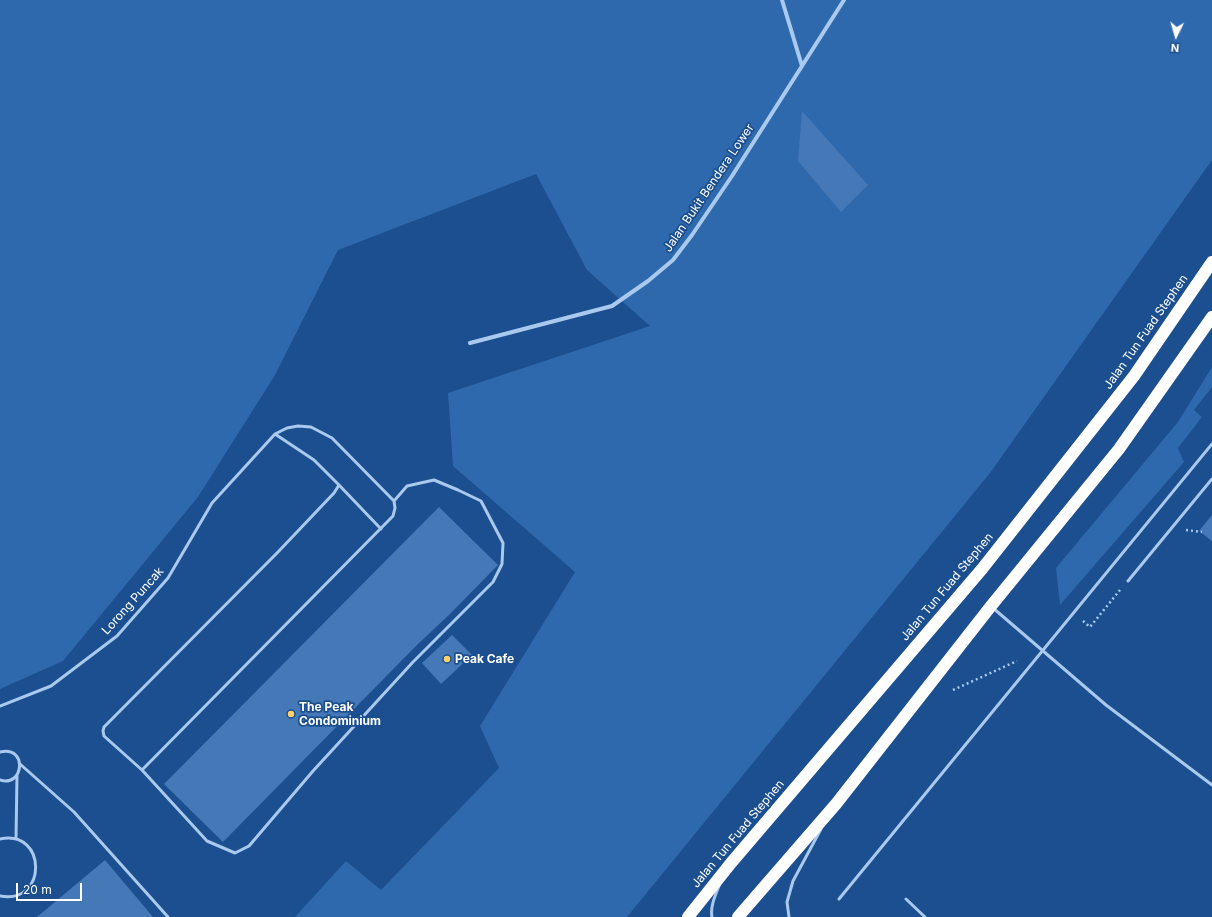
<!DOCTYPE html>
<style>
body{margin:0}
#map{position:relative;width:1212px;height:917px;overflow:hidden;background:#1b4f8f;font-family:Inter,sans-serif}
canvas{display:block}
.north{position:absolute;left:1156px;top:16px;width:40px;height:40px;-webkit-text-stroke:3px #1b4f8f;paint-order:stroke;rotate:185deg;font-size:11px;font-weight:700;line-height:16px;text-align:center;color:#fff}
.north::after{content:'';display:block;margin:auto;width:14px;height:18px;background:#fff;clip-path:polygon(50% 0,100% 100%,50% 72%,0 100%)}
.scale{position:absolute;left:16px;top:883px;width:66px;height:18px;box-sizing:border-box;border:2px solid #fff;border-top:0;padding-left:5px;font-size:12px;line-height:14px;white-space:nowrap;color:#fff;-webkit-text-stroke:3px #1b4f8f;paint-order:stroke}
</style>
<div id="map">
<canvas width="1212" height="917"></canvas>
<div class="north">N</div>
<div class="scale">20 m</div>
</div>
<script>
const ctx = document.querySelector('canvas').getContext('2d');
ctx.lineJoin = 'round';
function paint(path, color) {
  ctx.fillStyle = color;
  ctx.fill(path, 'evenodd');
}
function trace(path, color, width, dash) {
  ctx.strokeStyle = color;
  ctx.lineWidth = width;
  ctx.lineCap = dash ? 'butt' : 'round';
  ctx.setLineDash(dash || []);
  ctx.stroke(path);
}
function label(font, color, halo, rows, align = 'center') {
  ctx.font = font + ' Inter,sans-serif';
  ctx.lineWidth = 3.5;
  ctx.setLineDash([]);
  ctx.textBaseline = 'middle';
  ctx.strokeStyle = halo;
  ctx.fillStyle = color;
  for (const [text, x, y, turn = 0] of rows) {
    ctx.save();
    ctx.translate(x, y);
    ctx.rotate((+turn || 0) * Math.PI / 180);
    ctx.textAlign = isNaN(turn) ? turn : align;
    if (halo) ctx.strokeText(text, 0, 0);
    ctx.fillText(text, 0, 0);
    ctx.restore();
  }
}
const green = new Path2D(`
 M 0,0 L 1212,0 L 1212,160 L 990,473 L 627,917 L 295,917 L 346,861 L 381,890 L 499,768 L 480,726 L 575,572 L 453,466 L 448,393 L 650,326 L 587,270 L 536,174 L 338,250 L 275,375 L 198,497 L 63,661 L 0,689 Z
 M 1212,367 L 1212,387 L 1194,410 L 1202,417 L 1178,448 L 1184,462 L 1060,605 L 1056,568 L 1178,422 Z`);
const building = new Path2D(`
 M 802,111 L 868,185 L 841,212 L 798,161 Z
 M 439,507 L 498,565 L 450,614 L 418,644 L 223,842 L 164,784 Z
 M 1212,515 L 1212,541 L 1199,531 Z
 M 452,635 L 472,655 L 441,684 L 422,663 Z
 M 105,860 L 153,917 L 37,917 Z`);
const path = new Path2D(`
 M 1186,530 L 1202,532
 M 1083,621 L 1090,627 L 1120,590
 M 953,690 L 1017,661`);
const lane = new Path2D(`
 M 339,485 L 381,529
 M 1128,581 L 1212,479
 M 993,608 L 1106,705 L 1212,785
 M 0,706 L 51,686 L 117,636 L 168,578 L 212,503 L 275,434 L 287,428 L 298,426 L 311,427 L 332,438 L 394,501 L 395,508 L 393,516 L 142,770 L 104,736 L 103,731 L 104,727 L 278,552 L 334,493 L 339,485 L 314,460 L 275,434
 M 0,752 C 28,745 24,788 0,780
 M 20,764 L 74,812 L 168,917
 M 142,770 L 207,841 L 235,853 L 249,846 L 313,771 L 413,662 L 493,582 L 502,564 L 503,543 L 481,501 L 458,490 L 434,480 L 407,486 L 394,501
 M 0,839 C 47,829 48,905 0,896
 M 16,839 L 17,775
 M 839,899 L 1212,444
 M 906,899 L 925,917
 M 712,917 C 710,907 715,896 719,886
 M 789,917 L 787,902 L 793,881 L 821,829`);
const street = new Path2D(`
 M 782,0 L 802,66
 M 470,343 L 612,306 L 648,281 L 673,260 L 692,235 L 732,176 L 844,0`);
const highway = new Path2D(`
 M 688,917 L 731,863 L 982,569 L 1134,376 L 1212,262
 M 738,917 L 836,804 L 991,606 L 1119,449 L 1212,317`);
const markers = [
 [447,659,4,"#ffd166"],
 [291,714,4,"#ffd166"]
];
const streetNames = [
 ["Jalan Bukit Bendera Lower",709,188,-56],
 ["Jalan Tun Fuad Stephen",1146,332,-55],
 ["Jalan Tun Fuad Stephen",947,587,-50],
 ["Lorong Puncak",133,601,-48],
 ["Jalan Tun Fuad Stephen",738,834,-50]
];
const poiNames = [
 ["Peak Cafe",455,659],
 ["The Peak",299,707],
 ["Condominium",299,721]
];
paint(green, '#2e69ad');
paint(building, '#4478b7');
trace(path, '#a9c9ee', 2.5, [2, 3]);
trace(lane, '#a9c9ee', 3);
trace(street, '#a9c9ee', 4);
trace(highway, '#fff', 12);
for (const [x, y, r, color] of markers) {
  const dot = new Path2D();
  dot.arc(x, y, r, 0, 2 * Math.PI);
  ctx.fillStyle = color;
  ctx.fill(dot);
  trace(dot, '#1b4f8f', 1.5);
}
label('12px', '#fff', '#1b4f8f', streetNames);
label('bold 12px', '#fff', '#1b4f8f', poiNames, 'left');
</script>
